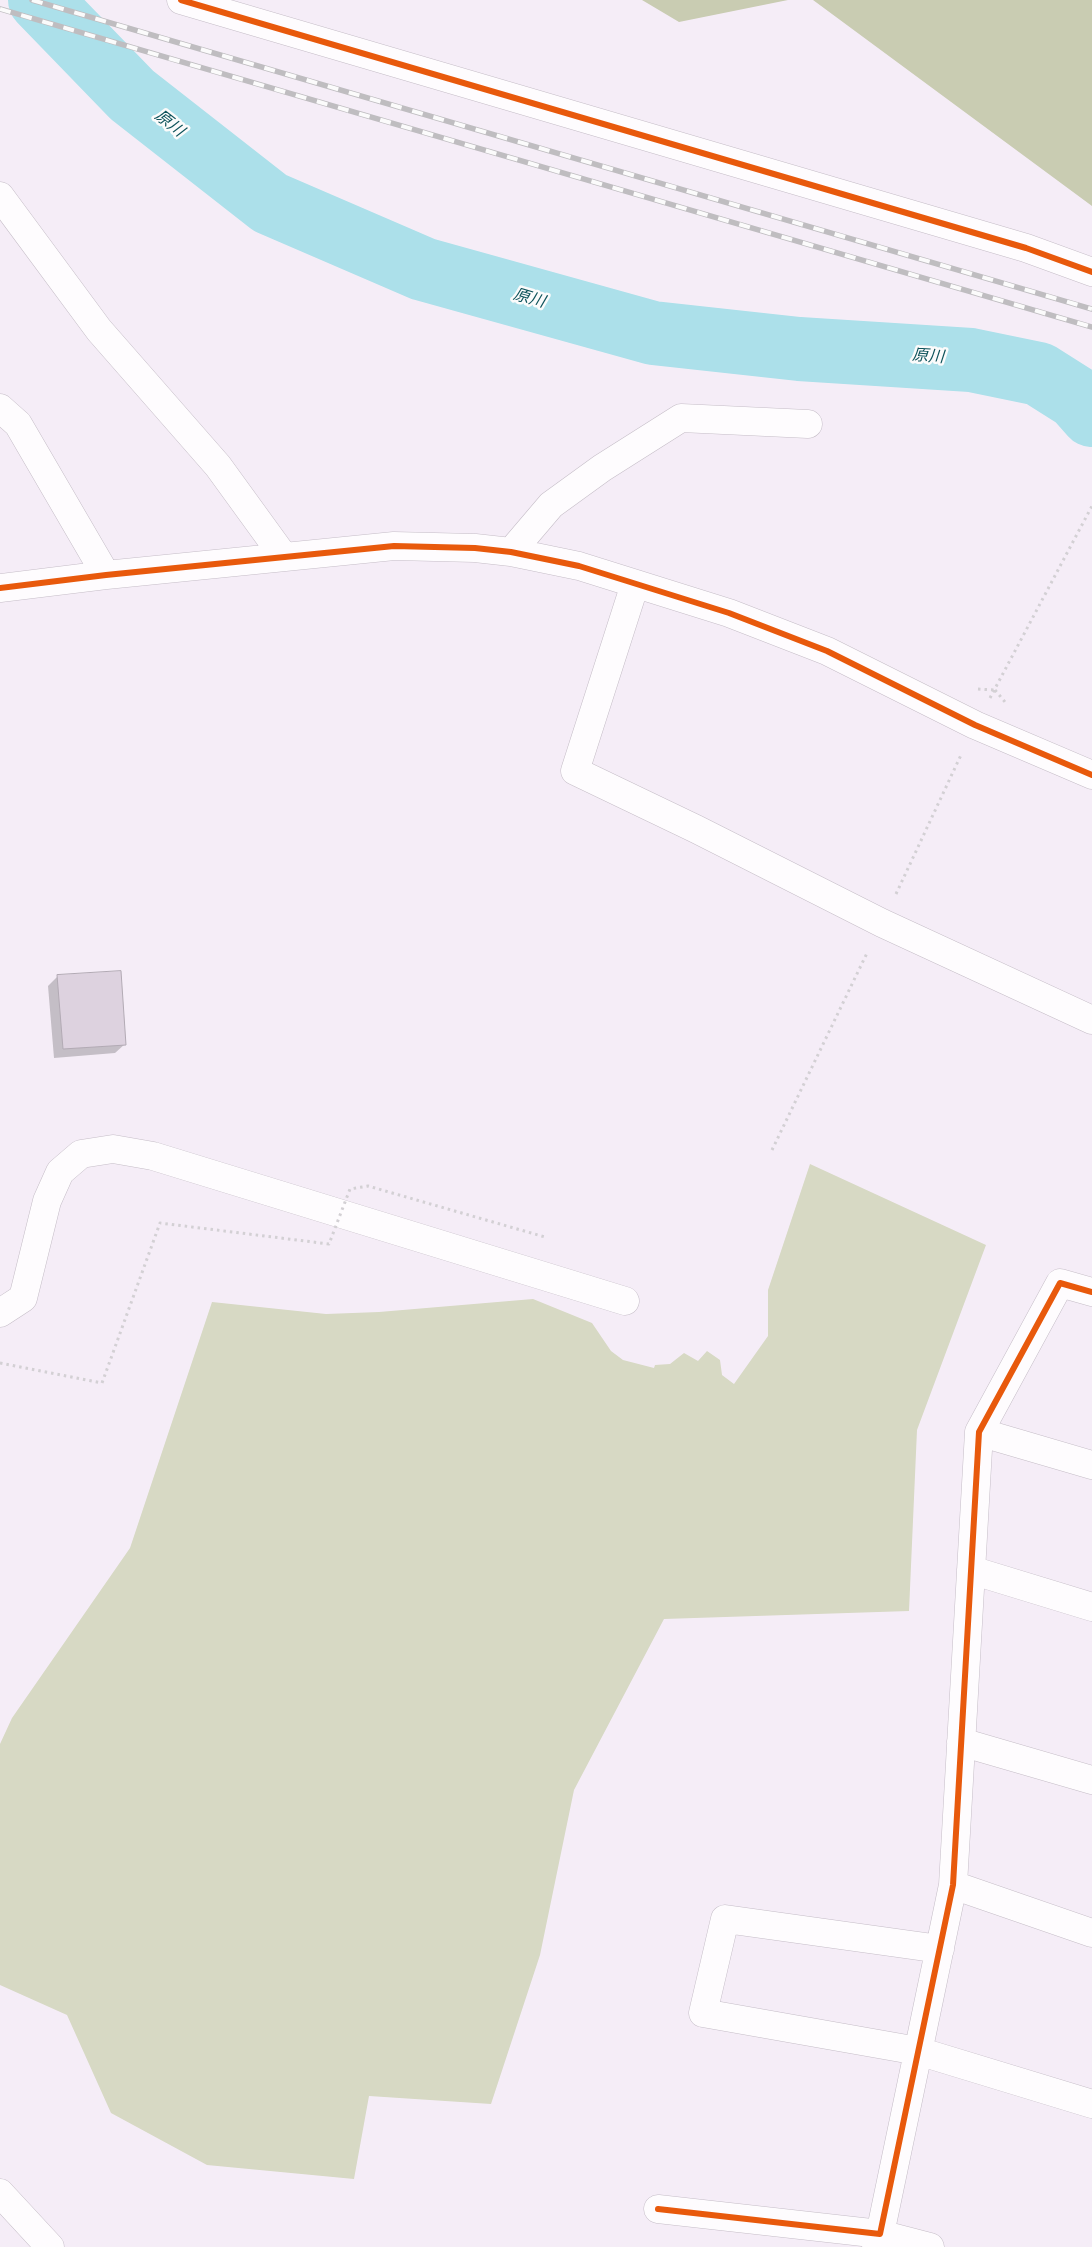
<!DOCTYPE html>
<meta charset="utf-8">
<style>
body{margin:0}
canvas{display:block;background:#f5edf7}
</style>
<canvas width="1092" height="2247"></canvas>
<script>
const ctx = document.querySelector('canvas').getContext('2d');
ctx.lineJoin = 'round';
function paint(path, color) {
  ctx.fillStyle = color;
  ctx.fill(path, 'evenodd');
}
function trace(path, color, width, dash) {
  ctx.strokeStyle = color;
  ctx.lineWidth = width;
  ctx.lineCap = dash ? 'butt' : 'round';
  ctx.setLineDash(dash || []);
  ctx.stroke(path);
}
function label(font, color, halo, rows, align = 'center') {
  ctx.font = font + ' Roboto,"Noto Sans JP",sans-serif';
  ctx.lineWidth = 5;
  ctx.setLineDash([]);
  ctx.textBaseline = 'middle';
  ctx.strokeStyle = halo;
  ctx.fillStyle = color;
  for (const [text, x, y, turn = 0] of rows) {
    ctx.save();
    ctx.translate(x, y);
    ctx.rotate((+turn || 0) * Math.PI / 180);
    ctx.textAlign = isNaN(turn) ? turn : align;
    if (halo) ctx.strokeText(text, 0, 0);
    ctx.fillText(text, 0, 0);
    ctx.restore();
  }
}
const green = new Path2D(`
 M 810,1164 L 986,1245 L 917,1430 L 909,1611 L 664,1619 L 574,1790 L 540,1955 L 491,2104 L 369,2096 L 354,2179 L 207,2165 L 111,2113 L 67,2015 L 0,1985 L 0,1744 L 12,1718 L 130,1548 L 212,1302 L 326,1314 L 379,1312 L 533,1299 L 592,1323 L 611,1351 L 623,1360 L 654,1368 L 655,1365 L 670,1364 L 684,1353 L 698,1361 L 707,1351 L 720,1360 L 722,1375 L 734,1384 L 768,1336 L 768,1290 Z`);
const forest = new Path2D(`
 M 642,0 L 788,0 L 679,22 Z
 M 813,0 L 1092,0 L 1092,206 Z`);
const shadow = new Path2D(`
 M 58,976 L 125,1044 L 115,1053 L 54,1058 L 48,986 Z`);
const river = new Path2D(`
 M 40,0 L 132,95 L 270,203 L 423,269 L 653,333 L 799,349 L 971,360 L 1039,374 L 1077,398 L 1092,415`);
const building = new Path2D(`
 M 121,971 L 126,1045 L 63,1049 L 57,975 Z`);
const path = new Path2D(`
 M 978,689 L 995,690
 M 995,690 L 1005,702
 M 990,698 L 1092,506
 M 896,894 L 961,755
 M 772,1150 L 868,951`);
const minor = new Path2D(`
 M 181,0 L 1026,248 L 1092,272
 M 0,196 L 99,330 L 218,466 L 284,557
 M 0,408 L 18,424 L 106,575
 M 511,552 L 551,505 L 602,468 L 681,418 L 808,424
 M 635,584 L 575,771 L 696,829 L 882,923 L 1092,1020
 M 0,588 L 106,575 L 394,546 L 475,548 L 511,552 L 579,566 L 729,613 L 827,651 L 975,725 L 1092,775
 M 0,1313 L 23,1298 L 47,1201 L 60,1172 L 81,1154 L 113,1149 L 153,1156 L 625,1301
 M 979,1432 L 1092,1465
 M 971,1570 L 1092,1607
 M 961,1742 L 1092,1780
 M 953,1885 L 1092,1933
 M 940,1949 L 725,1919 L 703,2013 L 918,2051 L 1092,2104
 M 658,2209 L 880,2234 L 953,1885 L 979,1432 L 1060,1283 L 1092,1292
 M 876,2247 L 880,2234 L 930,2247`);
const highway = new Path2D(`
 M 0,2193 L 50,2247`);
const rail = new Path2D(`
 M 32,0 L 1092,309
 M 0,9 L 1092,327`);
const pathBridge = new Path2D(`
 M 0,1363 L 102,1383 L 160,1223 L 329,1244 L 350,1189 L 368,1186 L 545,1237`);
const cycleway = new Path2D(`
 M 181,0 L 1026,248 L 1092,272
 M 0,588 L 106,575 L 394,546 L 475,548 L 511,552 L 579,566 L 729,613 L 827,651 L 975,725 L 1092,775
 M 658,2209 L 880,2234 L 953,1885 L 979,1432 L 1060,1283 L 1092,1292`);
const waterNames = [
 ["原川",169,124,38],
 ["原川",529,299,16],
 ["原川",928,357,4]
];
paint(green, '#d7d9c4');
paint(forest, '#c9ccb2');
paint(shadow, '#0003');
trace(river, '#ace0ea', 64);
paint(building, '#ddd2df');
trace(building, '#b2aab4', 1);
trace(minor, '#c5bdc7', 29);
trace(highway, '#c5bdc7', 29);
trace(path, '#d3d0d4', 3, [2.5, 4]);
trace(minor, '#fefcfe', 28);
trace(highway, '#fefcfe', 28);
trace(rail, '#bfbdc0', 5.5);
trace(rail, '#fbfbfb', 4, [11]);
trace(pathBridge, '#d3d0d4', 3, [2.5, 4]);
trace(cycleway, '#e8590c', 6);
label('italic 16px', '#0e535b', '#fbfbfb', waterNames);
</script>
